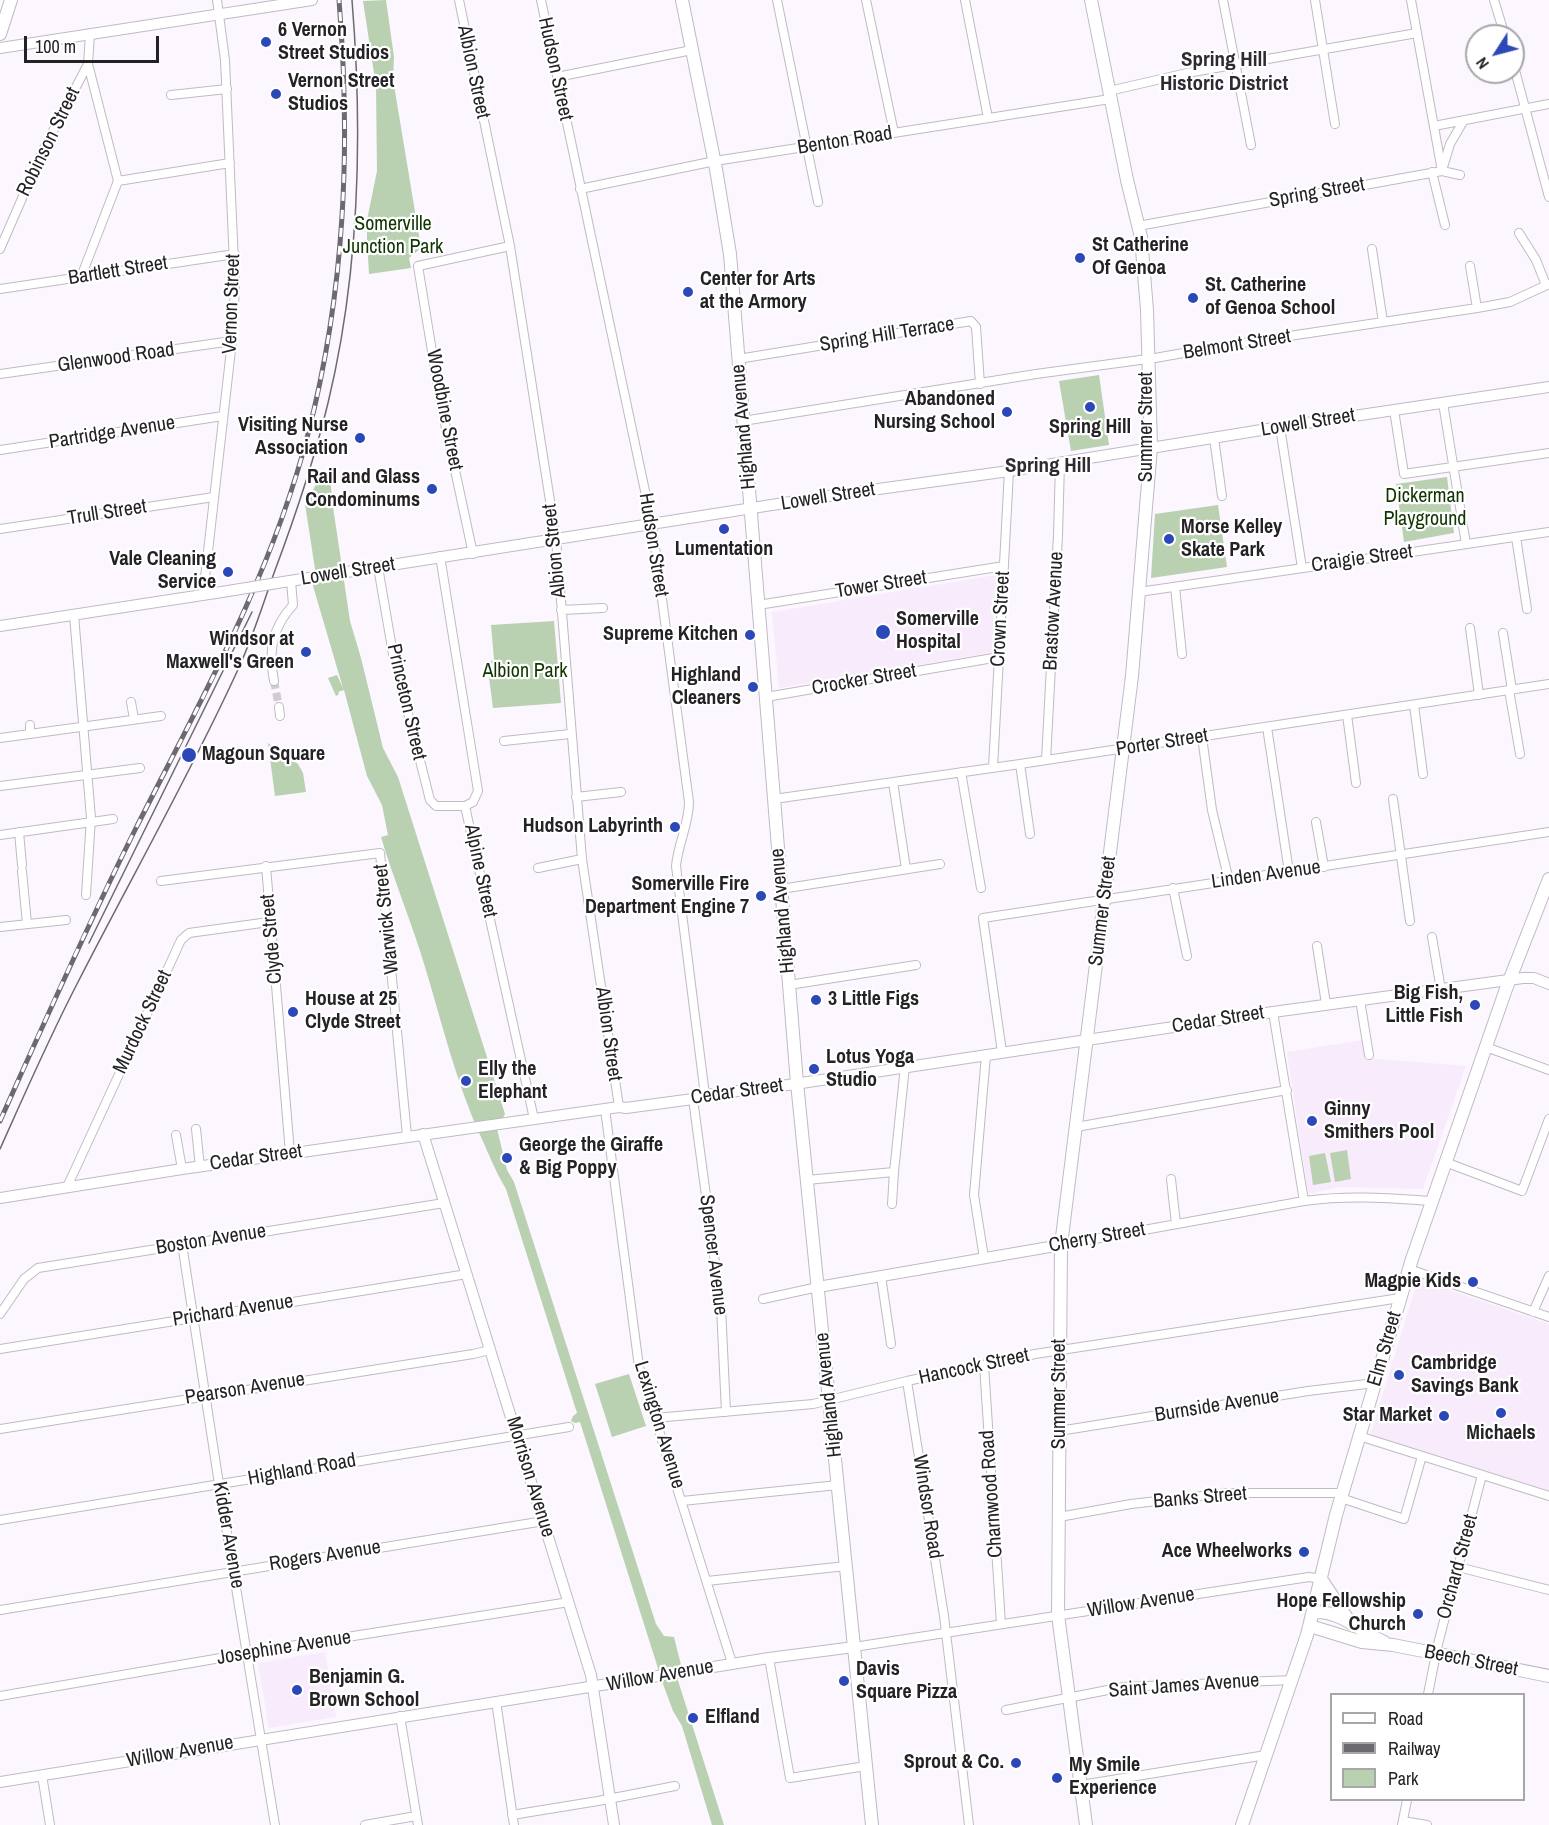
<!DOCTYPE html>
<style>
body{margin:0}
#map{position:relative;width:1549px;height:1825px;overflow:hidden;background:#fcf6ff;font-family:"Archivo Narrow",sans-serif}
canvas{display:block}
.legend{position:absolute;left:1330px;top:1693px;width:195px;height:108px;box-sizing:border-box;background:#fff;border:2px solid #a7a7a8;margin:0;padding:8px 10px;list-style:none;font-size:18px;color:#242225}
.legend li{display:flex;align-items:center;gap:12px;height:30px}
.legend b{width:30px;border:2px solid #a7a7a8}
.north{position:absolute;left:1465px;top:24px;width:60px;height:60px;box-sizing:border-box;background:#fff;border:2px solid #a7a7a8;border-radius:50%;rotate:234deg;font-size:16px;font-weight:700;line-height:24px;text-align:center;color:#242225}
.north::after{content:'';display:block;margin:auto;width:21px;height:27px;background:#2c48b8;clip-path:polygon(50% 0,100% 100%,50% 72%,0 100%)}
.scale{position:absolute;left:24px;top:36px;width:135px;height:27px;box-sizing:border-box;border:3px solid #242225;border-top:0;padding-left:8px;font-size:18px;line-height:21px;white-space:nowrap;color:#242225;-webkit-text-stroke:4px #fff;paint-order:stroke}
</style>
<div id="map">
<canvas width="1549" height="1825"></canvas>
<ul class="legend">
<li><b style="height:8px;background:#fff"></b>Road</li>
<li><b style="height:8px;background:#6d6a6f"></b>Railway</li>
<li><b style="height:16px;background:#b9d0b1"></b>Park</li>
</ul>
<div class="north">N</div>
<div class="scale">100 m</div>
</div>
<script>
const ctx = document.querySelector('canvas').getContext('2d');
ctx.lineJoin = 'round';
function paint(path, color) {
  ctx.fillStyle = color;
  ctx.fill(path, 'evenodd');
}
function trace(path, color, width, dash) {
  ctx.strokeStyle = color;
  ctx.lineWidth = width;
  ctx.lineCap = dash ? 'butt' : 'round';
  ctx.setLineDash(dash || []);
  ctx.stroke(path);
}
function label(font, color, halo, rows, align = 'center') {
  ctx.font = font + ' "Archivo Narrow",sans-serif';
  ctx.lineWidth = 4.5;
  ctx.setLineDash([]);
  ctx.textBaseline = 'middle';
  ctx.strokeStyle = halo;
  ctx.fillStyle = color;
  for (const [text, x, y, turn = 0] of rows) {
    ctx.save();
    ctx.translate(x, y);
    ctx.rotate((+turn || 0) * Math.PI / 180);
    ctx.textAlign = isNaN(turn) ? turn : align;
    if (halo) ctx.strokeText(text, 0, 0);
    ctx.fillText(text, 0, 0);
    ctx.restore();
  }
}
const built = new Path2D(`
 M 996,575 L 992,651 L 990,653 L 779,688 L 772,612 Z
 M 1363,1040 L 1366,1058 L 1466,1066 L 1423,1189 L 1339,1187 L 1308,1194 L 1287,1052 Z
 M 1418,1279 L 1549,1324 L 1549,1491 L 1370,1435 Z
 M 325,1652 L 336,1717 L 269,1728 L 258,1663 Z`);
const green = new Path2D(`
 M 386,0 L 394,57 L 393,79 L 421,248 L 409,258 L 411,268 L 369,274 L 367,240 L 367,220 L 377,171 L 376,86 L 363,1 Z
 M 1099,375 L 1109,445 L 1071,451 L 1059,381 Z
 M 321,476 L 330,477 L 333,507 L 350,621 L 361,658 L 383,748 L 398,777 L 505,1114 L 497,1129 L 507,1170 L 514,1182 L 656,1624 L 664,1636 L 674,1637 L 681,1665 L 674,1668 L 724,1825 L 712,1825 L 682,1726 L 673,1711 L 663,1684 L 580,1422 L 575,1423 L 571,1421 L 573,1416 L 577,1413 L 506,1189 C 495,1171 489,1154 480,1135 C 456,1082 442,1023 425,967 C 412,923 394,881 381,837 L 388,835 L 382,805 L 367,776 L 344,690 L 338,692 L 339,694 L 336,696 L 328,678 L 337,675 L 343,688 L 313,586 L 315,569 L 305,504 Z
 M 1447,477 L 1454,533 L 1404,542 L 1396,484 Z
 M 1218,505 L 1227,567 L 1151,578 L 1155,514 Z
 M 554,621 L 561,703 L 493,708 L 487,662 L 494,660 L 491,625 Z
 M 268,743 L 298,764 L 303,773 L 306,792 L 275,796 Z
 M 1347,1150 L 1351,1179 L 1335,1182 L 1330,1153 Z
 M 1325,1153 L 1331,1182 L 1313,1185 L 1309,1156 Z
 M 629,1374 L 646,1426 L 612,1437 L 595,1384 Z`);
const minorTunnel = new Path2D(`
 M 274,681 L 279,707`);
const minor = new Path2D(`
 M 459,0 L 510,246 L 556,539 L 582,859 L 619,1107
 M 541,0 L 652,524 L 689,802 C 689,824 678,844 676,866 L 705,1095
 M 777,0 L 818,202
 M 866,0 L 894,133
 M 965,0 L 988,118
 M 1223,0 L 1251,145
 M 1315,0 L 1335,124
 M 1411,0 L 1442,171
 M 1494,0 L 1505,36
 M 1513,63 L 1549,197
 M 557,77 L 692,50
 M 1109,91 L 1187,73 L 1417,33
 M 171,95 L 227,89
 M 1434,126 L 1549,104
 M 1443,167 L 1450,144 L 1464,120
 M 1442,171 L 1460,175
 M 1432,172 L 1445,225
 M 118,181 L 230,163
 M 580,189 L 715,161 L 1110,99
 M 1138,226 L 1442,171
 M 1519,233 L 1536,260 L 1546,285
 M 0,249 L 44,148 L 88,64 L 90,34
 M 1372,249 L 1383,322
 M 1470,266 L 1477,308
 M 81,277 L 118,181 L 88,64
 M 0,289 L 235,254
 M 738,359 L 971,321 L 976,327 L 980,384
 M 0,374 L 232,341
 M 1443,403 L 1466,544
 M 1394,410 L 1404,474 L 1549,453
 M 743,421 L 1036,374 L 1155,358 L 1229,345 L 1477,308 L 1510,302 L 1549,284
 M 1280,427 L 1302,568
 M 1214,438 L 1222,496
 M 0,450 L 223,416
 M 0,529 L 214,497
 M 1516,537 L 1527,609
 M 473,554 L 440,400 L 418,266 L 510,246
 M 378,567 L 393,654 L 430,800 L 436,806 L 465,806 L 473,802 L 478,791 L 440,556
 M 1175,587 L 1182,654
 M 1139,592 L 1549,532
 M 203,595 L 232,341 L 235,286 L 225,60 L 217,0
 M 758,605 L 1004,566
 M 561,610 L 603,608
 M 74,615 L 91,818 L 86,895
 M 1470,628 L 1479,695
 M 1503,633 L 1512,690
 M 274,681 C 268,651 272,628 293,605 L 291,581
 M 1509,690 L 1520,754
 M 766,697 L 999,657
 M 131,702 L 134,719
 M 1414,705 L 1423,774
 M 279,707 L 280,716
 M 1347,715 L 1356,783
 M 30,725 L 30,734
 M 1267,727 L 1289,872
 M 1202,737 L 1212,810 L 1229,881
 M 0,738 L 161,716
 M 504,741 L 570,734
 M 1046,760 L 1058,535 L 1060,463
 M 1020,764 L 1030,834
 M 993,768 L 1009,471
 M 961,772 L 981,888
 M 893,782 L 906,869
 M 0,786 L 140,768
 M 576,797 L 621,792
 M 774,799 L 1020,764 L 1549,684
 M 1393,799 L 1410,921
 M 465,806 L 534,1119
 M 1316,822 L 1324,867
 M 19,832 L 22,865
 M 0,835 L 113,819
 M 266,866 L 290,1153
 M 538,868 L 582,859
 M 22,871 L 27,924
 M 161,881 L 380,853 L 407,1136
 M 1173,888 L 1187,956
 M 781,889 L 940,864
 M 0,927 L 66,920
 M 1432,937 L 1441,990
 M 1317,946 L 1326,1004
 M 789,985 L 916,965
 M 1360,1000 L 1369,1055
 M 1273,1012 L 1304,1201
 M 1486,1047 L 1549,1070
 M 1002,1052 L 983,918 L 1549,832
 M 693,1099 L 721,1307 L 726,1412
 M 605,1109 L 639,1367 L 732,1663
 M 1076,1127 L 1287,1090
 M 196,1129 L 200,1167
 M 176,1135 L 182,1169
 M 1445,1162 L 1522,1191 L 1549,1119
 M 1171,1179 L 1176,1224
 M 807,1180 L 894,1172 L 905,1066
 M 67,1187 L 181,940 L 189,933 L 269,922
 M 892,1204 L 894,1172
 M 182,1244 L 219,1484 L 275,1825
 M 1061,1245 L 1304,1201 C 1350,1195 1386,1198 1432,1201
 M 984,1258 L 974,1195 L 986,1055
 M 1409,1269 L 1549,1317
 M 881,1276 L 891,1344
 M 763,1299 L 818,1287
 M 1533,1312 L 1549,1276
 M 0,1314 L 24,1279 L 38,1268 L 444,1203
 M 0,1349 L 467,1274
 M 984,1365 L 1001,1624
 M 907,1381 L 944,1616 L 969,1825
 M 655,1418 L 813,1404 L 907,1381 L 1035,1354 L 1400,1298
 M 0,1429 L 473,1354 L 490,1350
 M 1059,1431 L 1308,1391 L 1375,1383
 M 1359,1436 L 1549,1496
 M 1341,1498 L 1404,1519 L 1422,1456
 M 682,1501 L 838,1485
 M 1059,1517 L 1131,1504 L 1228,1493 L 1342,1493
 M 0,1520 L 569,1427
 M 1458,1567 L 1549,1590
 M 707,1581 L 846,1566
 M 0,1610 L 544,1521
 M 854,1647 L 1309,1577 L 1321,1579
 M 769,1658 L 790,1778 L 866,1766
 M 1428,1694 L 1438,1644 L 1482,1475
 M 0,1696 L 290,1646 L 569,1602
 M 496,1701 L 514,1825
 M 1006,1710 L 1123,1687 L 1293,1680
 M 400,1716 L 418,1825
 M 42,1775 L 50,1825
 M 1081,1785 L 1266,1755
 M 512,1815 L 598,1801 L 675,1786
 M 1403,1821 L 1427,1825
 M 365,1825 L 416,1816
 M 1402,1825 L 1407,1800`);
const tertiary = new Path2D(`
 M 0,48 L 312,0
 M 277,583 L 835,495 L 1009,471 L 1280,427 L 1549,387
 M 0,626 L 222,592
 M 423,1134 L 591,1675 L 614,1825
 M 0,1198 L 182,1169 L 619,1107 L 626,1108 L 693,1099 L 705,1095 L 788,1085 L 1273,1012 L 1523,978 L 1534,978 L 1549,984
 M 818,1287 L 1061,1245
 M 0,1782 L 769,1658 L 854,1647`);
const secondary = new Path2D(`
 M 682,0 L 716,169 L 730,254 L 797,1083 L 872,1825
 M 0,34 L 11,0
 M 1321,1579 L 1347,1618
 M 1314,1612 C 1342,1611 1359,1631 1384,1642
 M 1310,1626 L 1362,1642 L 1393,1645 L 1549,1676
 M 1086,1825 L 1058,1615 L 1061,1245 L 1132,676 L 1151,447 L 1147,310 L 1141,237 L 1127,180 L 1091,0
 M 1242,1825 L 1307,1635 L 1336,1515 L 1412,1259 L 1506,989 L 1549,879`);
const tram = new Path2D(`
 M 89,943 L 252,612
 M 0,1149 C 25,1093 50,1036 78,982 C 130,880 187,780 235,676 C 251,643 262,607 274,573 C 295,517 314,461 328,403 C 360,271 363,135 352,0`);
const rail = new Path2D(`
 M 0,1121 C 44,1023 88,924 136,828 C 201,700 272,574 308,434 C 345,290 351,148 339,0`);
const tertiaryBridge = new Path2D(`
 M 222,592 L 277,583`);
const markers = [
 [266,42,6,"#2c48b8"],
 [276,94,6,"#2c48b8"],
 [1080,258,6,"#2c48b8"],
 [688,292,6,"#2c48b8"],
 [1193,298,6,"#2c48b8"],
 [1090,407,6,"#2c48b8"],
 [1007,412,6,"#2c48b8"],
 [360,438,6,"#2c48b8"],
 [432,489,6,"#2c48b8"],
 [724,529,6,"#2c48b8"],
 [1169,539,6,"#2c48b8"],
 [228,572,6,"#2c48b8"],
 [883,632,8,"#2c48b8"],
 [750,635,6,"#2c48b8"],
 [306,652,6,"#2c48b8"],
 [753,687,6,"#2c48b8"],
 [189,755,8,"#2c48b8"],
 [675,827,6,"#2c48b8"],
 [761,896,6,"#2c48b8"],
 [816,1000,6,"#2c48b8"],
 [1475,1005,6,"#2c48b8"],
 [293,1012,6,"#2c48b8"],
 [814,1069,6,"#2c48b8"],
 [466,1081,6,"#2c48b8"],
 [1312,1121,6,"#2c48b8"],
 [507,1158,6,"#2c48b8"],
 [1473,1282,6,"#2c48b8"],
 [1399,1375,6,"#2c48b8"],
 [1501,1413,6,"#2c48b8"],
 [1444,1416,6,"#2c48b8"],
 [1304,1552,6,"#2c48b8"],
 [1418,1614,6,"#2c48b8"],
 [844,1681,6,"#2c48b8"],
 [297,1690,6,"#2c48b8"],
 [693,1718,6,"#2c48b8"],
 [1016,1763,6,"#2c48b8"],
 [1057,1778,6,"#2c48b8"]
];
const poiNames = [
 ["6 Vernon",278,31],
 ["Street Studios",278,54],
 ["Vernon Street",288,82],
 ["Studios",288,105],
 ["St Catherine",1092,246],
 ["Of Genoa",1092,269],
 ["Center for Arts",700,280],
 ["at the Armory",700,303],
 ["St. Catherine",1205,286],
 ["of Genoa School",1205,309],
 ["Abandoned",995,400,"right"],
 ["Nursing School",995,423,"right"],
 ["Visiting Nurse",348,426,"right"],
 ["Association",348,449,"right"],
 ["Spring Hill",1090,428,"center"],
 ["Rail and Glass",420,478,"right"],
 ["Condominums",420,501,"right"],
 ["Morse Kelley",1181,528],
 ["Skate Park",1181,551],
 ["Lumentation",724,550,"center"],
 ["Vale Cleaning",216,560,"right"],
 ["Service",216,583,"right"],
 ["Somerville",896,620],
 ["Hospital",896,643],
 ["Supreme Kitchen",738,635,"right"],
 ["Windsor at",294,640,"right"],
 ["Maxwell's Green",294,663,"right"],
 ["Highland",741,676,"right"],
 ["Cleaners",741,699,"right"],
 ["Magoun Square",202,755],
 ["Hudson Labyrinth",663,827,"right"],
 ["Somerville Fire",749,885,"right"],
 ["Department Engine 7",749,908,"right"],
 ["Big Fish,",1463,994,"right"],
 ["Little Fish",1463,1017,"right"],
 ["House at 25",305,1000],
 ["Clyde Street",305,1023],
 ["3 Little Figs",828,1000],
 ["Lotus Yoga",826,1058],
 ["Studio",826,1081],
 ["Elly the",478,1070],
 ["Elephant",478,1093],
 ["Ginny",1324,1110],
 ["Smithers Pool",1324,1133],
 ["George the Giraffe",519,1146],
 ["& Big Poppy",519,1169],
 ["Magpie Kids",1461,1282,"right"],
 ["Cambridge",1411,1364],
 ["Savings Bank",1411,1387],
 ["Star Market",1432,1416,"right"],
 ["Michaels",1501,1434,"center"],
 ["Ace Wheelworks",1292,1552,"right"],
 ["Hope Fellowship",1406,1602,"right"],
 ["Church",1406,1625,"right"],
 ["Davis",856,1670],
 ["Square Pizza",856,1693],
 ["Benjamin G.",309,1678],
 ["Brown School",309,1701],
 ["Elfland",705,1718],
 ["Sprout & Co.",1004,1763,"right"],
 ["My Smile",1069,1766],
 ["Experience",1069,1789]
];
const streetNames = [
 ["Hudson Street",555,69,78],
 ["Albion Street",473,72,78],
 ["Benton Road",845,141,-9],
 ["Robinson Street",49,142,-64],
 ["Spring Street",1317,193,-10],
 ["Bartlett Street",118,271,-9],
 ["Vernon Street",232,304,-88],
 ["Spring Hill Terrace",887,335,-9],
 ["Belmont Street",1237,345,-9],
 ["Glenwood Road",116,358,-8],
 ["Woodbine Street",444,410,79],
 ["Lowell Street",1308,423,-9],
 ["Highland Avenue",744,427,-95],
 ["Summer Street",1147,427,-90],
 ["Partridge Avenue",112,433,-9],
 ["Lowell Street",828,497,-9],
 ["Trull Street",107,513,-9],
 ["Hudson Street",653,545,81],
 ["Albion Street",555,551,-96],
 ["Craigie Street",1362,559,-8],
 ["Lowell Street",348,572,-9],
 ["Tower Street",881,585,-9],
 ["Brastow Avenue",1054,611,-87],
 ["Crown Street",1001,619,-87],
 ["Crocker Street",864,680,-10],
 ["Princeton Street",406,702,77],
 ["Porter Street",1162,743,-9],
 ["Alpine Street",480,871,78],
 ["Linden Avenue",1266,875,-8],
 ["Highland Avenue",783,911,-95],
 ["Summer Street",1103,911,-83],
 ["Warwick Street",387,919,-96],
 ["Clyde Street",272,939,-95],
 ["Cedar Street",1218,1020,-9],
 ["Murdock Street",143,1022,-65],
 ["Albion Street",608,1034,82],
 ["Cedar Street",737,1092,-8],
 ["Cedar Street",256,1158,-8],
 ["Cherry Street",1097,1238,-10],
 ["Boston Avenue",211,1240,-9],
 ["Spencer Avenue",713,1255,83],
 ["Prichard Avenue",233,1311,-9],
 ["Elm Street",1385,1349,-74],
 ["Hancock Street",974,1367,-12],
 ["Pearson Avenue",245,1389,-9],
 ["Summer Street",1060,1394,-90],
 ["Highland Avenue",829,1395,-96],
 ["Burnside Avenue",1217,1406,-9],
 ["Lexington Avenue",659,1425,73],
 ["Highland Road",302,1470,-10],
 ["Morrison Avenue",530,1477,73],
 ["Charnwood Road",992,1494,-94],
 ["Banks Street",1200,1498,-5],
 ["Windsor Road",927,1507,81],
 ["Kidder Avenue",228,1535,80],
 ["Rogers Avenue",325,1556,-9],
 ["Orchard Street",1458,1567,-75],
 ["Willow Avenue",1141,1603,-9],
 ["Josephine Avenue",284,1648,-9],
 ["Beech Street",1471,1661,11],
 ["Willow Avenue",660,1676,-10],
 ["Saint James Avenue",1184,1686,-4],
 ["Willow Avenue",180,1752,-10]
];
const parkNames = [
 ["Somerville",393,225],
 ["Junction Park",393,248],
 ["Dickerman",1425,497],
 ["Playground",1425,520],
 ["Albion Park",525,672]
];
const neighbourhoodNames = [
 ["Spring Hill",1224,60],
 ["Historic District",1224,84],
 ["Spring Hill",1048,466]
];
paint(built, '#f8ecfc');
paint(green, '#b9d0b1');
trace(minorTunnel, '#d1ccd3', 8, [8, 4]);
trace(minor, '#c0bac3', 10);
trace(tertiary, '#c0bac3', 12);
trace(secondary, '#c0bac3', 14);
trace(minor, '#fff', 8);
trace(tertiary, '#fff', 10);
trace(secondary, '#fff', 12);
trace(tram, '#6d6a6f', 1.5);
trace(rail, '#6d6a6f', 5);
trace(rail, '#fff', 3, [9]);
trace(tertiaryBridge, '#c0bac3', 12, []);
trace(tertiaryBridge, '#fff', 10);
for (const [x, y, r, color] of markers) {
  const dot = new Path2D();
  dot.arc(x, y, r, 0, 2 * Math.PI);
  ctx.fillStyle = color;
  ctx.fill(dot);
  trace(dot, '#fff', 2);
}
label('bold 20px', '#242225', '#fff', poiNames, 'left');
label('20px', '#242225', '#fff', streetNames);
label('20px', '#103500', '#fff', parkNames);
label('bold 21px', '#2f2a31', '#fff', neighbourhoodNames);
</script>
